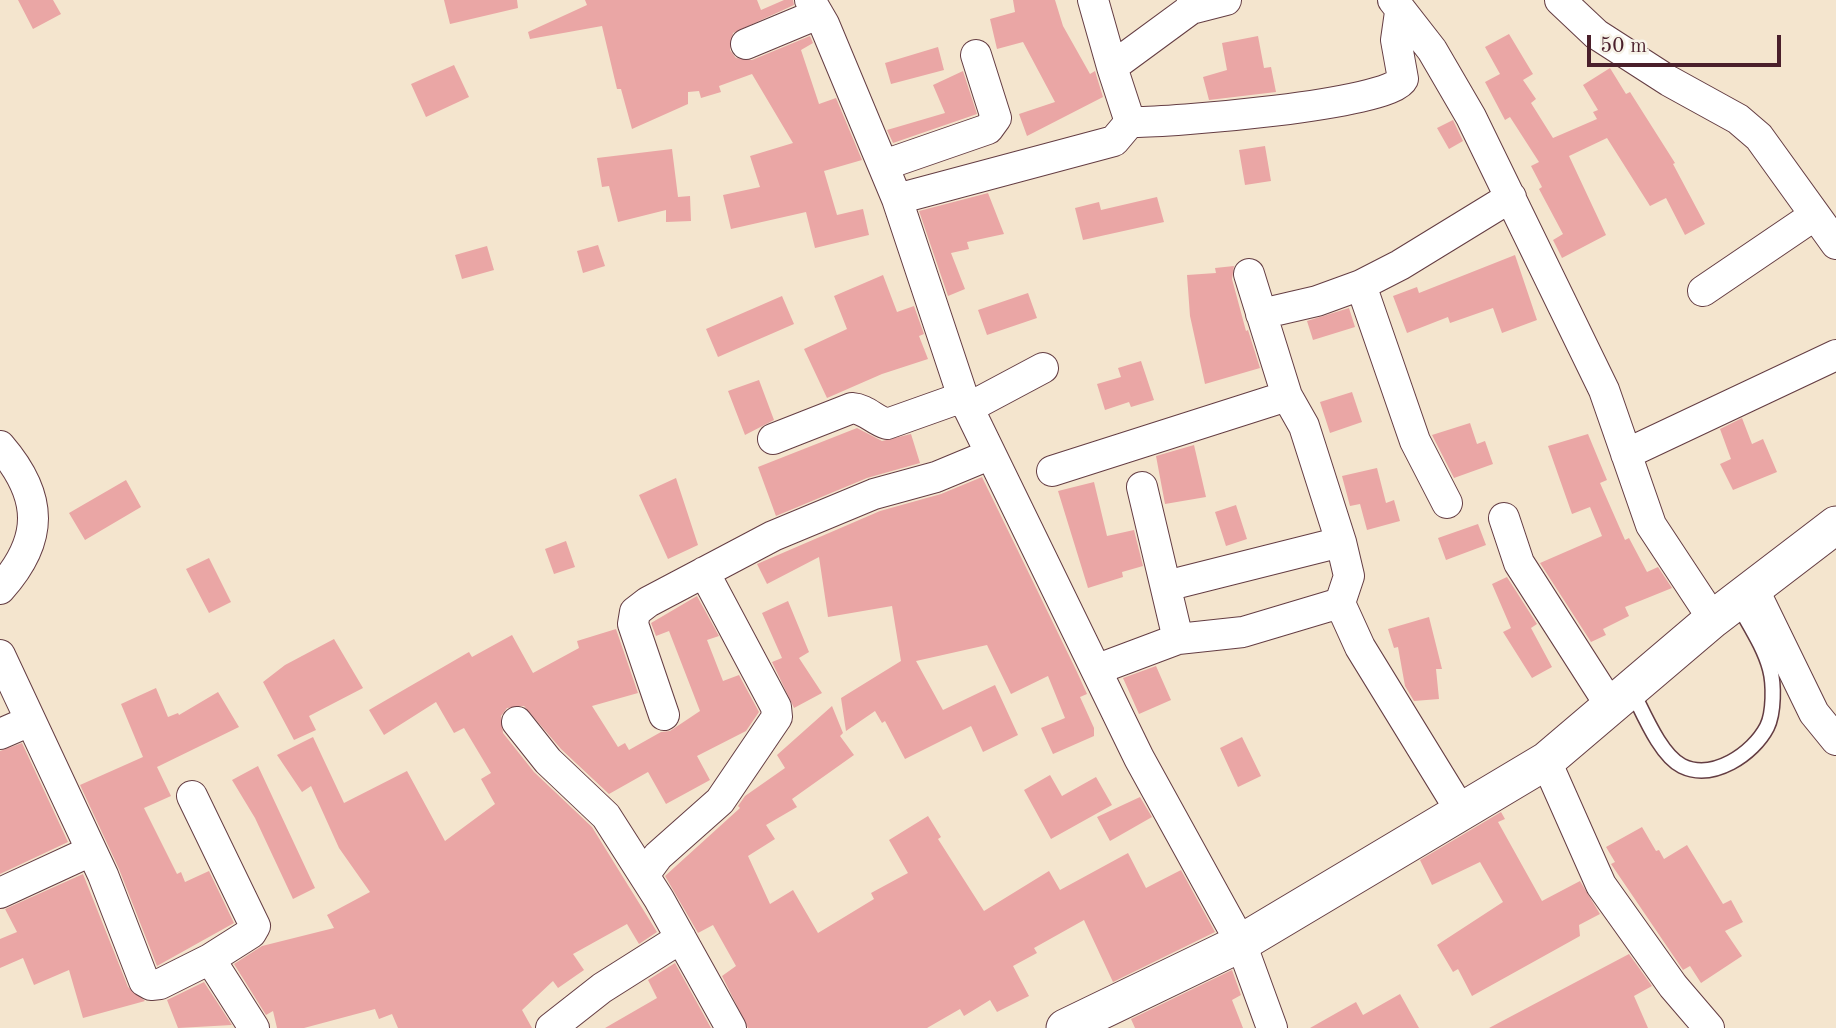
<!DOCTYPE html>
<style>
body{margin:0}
#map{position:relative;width:1836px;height:1028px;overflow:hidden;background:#f4e5ce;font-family:"Old Standard TT",serif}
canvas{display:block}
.scale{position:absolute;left:1587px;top:35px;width:194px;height:32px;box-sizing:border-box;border:4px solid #4a1f2b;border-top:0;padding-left:9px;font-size:21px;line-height:24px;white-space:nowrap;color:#4a1f2b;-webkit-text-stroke:5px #f7f3e8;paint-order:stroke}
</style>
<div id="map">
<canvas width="1836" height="1028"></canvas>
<div class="scale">50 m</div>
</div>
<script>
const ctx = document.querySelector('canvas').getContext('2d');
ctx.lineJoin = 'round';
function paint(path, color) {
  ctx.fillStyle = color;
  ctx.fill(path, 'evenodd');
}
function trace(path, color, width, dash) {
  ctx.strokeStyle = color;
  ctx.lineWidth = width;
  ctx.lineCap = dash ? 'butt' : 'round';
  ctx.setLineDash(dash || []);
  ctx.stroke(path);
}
const building = new Path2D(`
 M 18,0 L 53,0 L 61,14 L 33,29 Z
 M 444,0 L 517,0 L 518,8 L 450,24 Z
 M 585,0 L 757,0 L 761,10 L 784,0 L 793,0 L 794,5 L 733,33 L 730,50 L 736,58 L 752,60 L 810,36 L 813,43 L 801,50 L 819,104 L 836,98 L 862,160 L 824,171 L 837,215 L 863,209 L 869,235 L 815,248 L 806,212 L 731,229 L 723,195 L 760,187 L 750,156 L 793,143 L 752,74 L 719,86 L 721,92 L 701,98 L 699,91 L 688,92 L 688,104 L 632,129 L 621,89 L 617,89 L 602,26 L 530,39 L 528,32 L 587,5 Z
 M 1013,0 L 1055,0 L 1063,26 L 1090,74 L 1095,71 L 1103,97 L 1027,136 L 1019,114 L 1055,102 L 1023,42 L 997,49 L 990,19 L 1015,12 Z
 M 1509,34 L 1533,74 L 1523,80 L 1536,99 L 1531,103 L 1553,138 L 1597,119 L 1593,112 L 1598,110 L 1583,85 L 1610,68 L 1626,94 L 1630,92 L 1675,163 L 1673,164 L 1705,224 L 1685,235 L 1666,198 L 1650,206 L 1607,138 L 1569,156 L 1606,235 L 1562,258 L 1553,240 L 1563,234 L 1539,189 L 1542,187 L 1531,166 L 1539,162 L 1510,117 L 1505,120 L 1485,82 L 1500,74 L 1485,47 Z
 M 1258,36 L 1264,68 L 1271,67 L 1276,92 L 1209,100 L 1203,77 L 1227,70 L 1222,43 Z
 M 938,47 L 944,70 L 891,84 L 885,63 Z
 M 454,65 L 469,97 L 426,117 L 411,84 Z
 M 963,71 L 977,114 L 893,143 L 887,130 L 945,113 L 933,85 Z
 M 1453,120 L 1463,141 L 1449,149 L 1437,128 Z
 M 1265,146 L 1271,181 L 1245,185 L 1239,150 Z
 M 672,149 L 678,197 L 690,196 L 691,221 L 666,222 L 666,210 L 618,222 L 609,186 L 602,187 L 597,158 Z
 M 988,193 L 1004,234 L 967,242 L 969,249 L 951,253 L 965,289 L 948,296 L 919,211 Z
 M 1157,197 L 1164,222 L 1083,240 L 1075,208 L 1099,202 L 1101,210 Z
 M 598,245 L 605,266 L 583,273 L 577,251 Z
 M 487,246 L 494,270 L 462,279 L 455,255 Z
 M 1515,255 L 1537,320 L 1502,333 L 1493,308 L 1450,323 L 1448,317 L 1407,333 L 1393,296 L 1417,287 L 1419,293 Z
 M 1234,266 L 1232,279 L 1246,331 L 1248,330 L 1260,368 L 1205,384 L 1190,316 L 1187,275 L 1216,273 L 1215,268 Z
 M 883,275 L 897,312 L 914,306 L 924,334 L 919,336 L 928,359 L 882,374 L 827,398 L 804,349 L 847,329 L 834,296 Z
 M 1028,293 L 1037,318 L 987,335 L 978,310 Z
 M 782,296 L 794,324 L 718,357 L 706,329 Z
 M 1349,308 L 1355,327 L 1313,340 L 1307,321 Z
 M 1141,361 L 1154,400 L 1131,407 L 1129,402 L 1105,410 L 1097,384 L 1121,377 L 1118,368 Z
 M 759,380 L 774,420 L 745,435 L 728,391 Z
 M 1352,392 L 1362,422 L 1330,433 L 1320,402 Z
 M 1742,418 L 1752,444 L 1763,439 L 1777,472 L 1733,490 L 1720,464 L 1731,459 L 1720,429 Z
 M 1470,423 L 1477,444 L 1485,441 L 1493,464 L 1454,478 L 1432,435 Z
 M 857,428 L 882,441 L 911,434 L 920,463 L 867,478 L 776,516 L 758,467 Z
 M 1588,434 L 1607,480 L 1600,483 L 1625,540 L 1629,538 L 1647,572 L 1658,567 L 1672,588 L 1625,607 L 1629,616 L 1603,629 L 1606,635 L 1591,642 L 1540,563 L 1602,536 L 1590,507 L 1572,514 L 1548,446 Z
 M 1194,445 L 1206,497 L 1165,504 L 1156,456 Z
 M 1377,468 L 1386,503 L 1394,500 L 1400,521 L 1367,530 L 1360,504 L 1350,506 L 1342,476 Z
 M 982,477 L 1077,672 L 1087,694 L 1080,697 L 1094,728 L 1094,736 L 1053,754 L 1041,728 L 1065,718 L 1048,676 L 1011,694 L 987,645 L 916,661 L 943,710 L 995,685 L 1018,735 L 983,752 L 971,726 L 905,759 L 885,721 L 882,723 L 875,711 L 846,731 L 841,698 L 901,661 L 892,606 L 828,617 L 819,557 L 767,584 L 757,564 L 880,511 L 941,494 Z
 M 676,478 L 698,545 L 668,559 L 639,495 Z
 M 126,480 L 141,507 L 85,540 L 69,513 Z
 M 1094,482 L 1107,536 L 1134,530 L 1143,566 L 1122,572 L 1123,577 L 1088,588 L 1058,491 Z
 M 1236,505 L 1247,539 L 1226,546 L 1215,512 Z
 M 1478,524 L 1486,545 L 1446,560 L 1438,538 Z
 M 566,541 L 575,567 L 554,574 L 545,549 Z
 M 209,558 L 231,602 L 209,613 L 186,569 Z
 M 1507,577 L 1537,624 L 1531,628 L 1552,667 L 1532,678 L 1503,632 L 1511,628 L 1492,584 Z
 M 697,596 L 719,636 L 707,640 L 723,681 L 739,675 L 759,712 L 746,731 L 697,756 L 710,780 L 666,804 L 648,772 L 609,794 L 561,749 L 524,706 L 507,708 L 501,716 L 503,733 L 534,772 L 592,827 L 657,932 L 639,944 L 627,924 L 573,954 L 584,970 L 558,988 L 553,981 L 522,1010 L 532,1028 L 398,1028 L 392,1014 L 379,1019 L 375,1009 L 304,1028 L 277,1028 L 273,1011 L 266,1015 L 234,964 L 262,946 L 334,928 L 327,915 L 370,892 L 339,848 L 311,786 L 302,792 L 277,755 L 313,737 L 344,803 L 407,771 L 445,841 L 495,804 L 481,779 L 491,773 L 464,728 L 454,733 L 436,702 L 384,735 L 369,710 L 469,652 L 472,657 L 512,635 L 533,673 L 579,648 L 577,641 L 616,629 L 638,693 L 592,706 L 618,747 L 625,743 L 629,750 L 661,732 L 670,731 L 700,711 L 669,631 L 656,636 L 651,623 Z
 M 788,601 L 809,652 L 799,658 L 822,693 L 794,708 L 772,662 L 782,658 L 762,613 Z
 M 1429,617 L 1442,669 L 1436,669 L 1439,699 L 1414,701 L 1405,686 L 1398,647 L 1394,648 L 1388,629 Z
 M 334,639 L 363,688 L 309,716 L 316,730 L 294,740 L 263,682 L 285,665 Z
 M 1156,666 L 1171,700 L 1139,714 L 1123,678 Z
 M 156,688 L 168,717 L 178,713 L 179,715 L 218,692 L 239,727 L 157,767 L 171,796 L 144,808 L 177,874 L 181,872 L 185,882 L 209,871 L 234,923 L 157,966 L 119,869 L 80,785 L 143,757 L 121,704 Z
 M 832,706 L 843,733 L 840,736 L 854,755 L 792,799 L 797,807 L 766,825 L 775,839 L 748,856 L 770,904 L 793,890 L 818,933 L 874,899 L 871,893 L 908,873 L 889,840 L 928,816 L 941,837 L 938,839 L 984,911 L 1049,871 L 1060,890 L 1128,853 L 1146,888 L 1181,870 L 1215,932 L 1113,982 L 1084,920 L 1034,948 L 1037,953 L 1013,966 L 1029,996 L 997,1012 L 990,1000 L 964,1016 L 960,1009 L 927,1028 L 748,1028 L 722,976 L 736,966 L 713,925 L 698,933 L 665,876 L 740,808 L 738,806 L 745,796 L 785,768 L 777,755 Z
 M 1242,737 L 1261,776 L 1238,787 L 1220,748 Z
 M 22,743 L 68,842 L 0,874 L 0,751 Z
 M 258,766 L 315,888 L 293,899 L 255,818 L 232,780 Z
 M 1050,775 L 1062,796 L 1096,777 L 1112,805 L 1051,839 L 1024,790 Z
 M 1140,797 L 1152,817 L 1110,841 L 1097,817 Z
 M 1501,812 L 1505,819 L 1498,822 L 1542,901 L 1580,881 L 1600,914 L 1579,925 L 1580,936 L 1472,996 L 1458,969 L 1453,972 L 1437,945 L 1503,902 L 1480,862 L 1432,885 L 1420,860 Z
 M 1642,827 L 1656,851 L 1659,850 L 1664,859 L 1687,845 L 1723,904 L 1731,900 L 1743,922 L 1725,931 L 1742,956 L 1701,983 L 1690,966 L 1683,970 L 1611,864 L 1615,862 L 1606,847 Z
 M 83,874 L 128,987 L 145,1001 L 83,1018 L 69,970 L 34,985 L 23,958 L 0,968 L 0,939 L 17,932 L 5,909 Z
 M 1629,954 L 1652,986 L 1634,996 L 1648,1028 L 1489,1028 Z
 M 675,963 L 711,1028 L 605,1028 L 657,998 L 648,980 Z
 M 1232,970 L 1241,995 L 1232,1000 L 1243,1028 L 1135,1028 L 1131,1019 Z
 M 204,982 L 232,1025 L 178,1028 L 167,1000 Z
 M 1400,994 L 1419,1028 L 1310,1028 L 1356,1002 L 1363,1015 Z`);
const service = new Path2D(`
 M 1632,691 C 1643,712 1660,755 1682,766 C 1713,781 1753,754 1767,727 C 1774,713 1774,684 1770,669 C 1764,646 1748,623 1737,602`);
const minor = new Path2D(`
 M 810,0 L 824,24 L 897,199 L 963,397 L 1139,758 L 1241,943 L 1272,1028
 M 1093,0 L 1112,67
 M 1393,0 L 1432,50 L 1471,117 L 1604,390 L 1651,525 L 1713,619
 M 1560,0 L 1596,34 L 1669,81 L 1738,119 L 1759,137 L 1836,244
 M 1191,9 L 1226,0
 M 746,44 L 818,14
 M 1130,122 L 1112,67 L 1191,9 L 1192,0
 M 884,165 L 988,129 L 996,118 L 976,55
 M 897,199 L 1114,141 L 1130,122 C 1166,123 1391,105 1403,79 L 1396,40 L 1400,12
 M 1249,274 L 1287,396 L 1304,426 L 1341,542 L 1349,576 L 1340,603 L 1360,647 L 1462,813
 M 1361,285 L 1415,441 L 1447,503
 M 1703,291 L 1815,215
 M 1261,314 L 1317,301 L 1361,285 L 1400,265 L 1511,197
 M 968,408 L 1043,368
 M 773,439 L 852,408 C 866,409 874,420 887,424 L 963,397
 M 0,446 C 44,497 44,540 0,589
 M 1626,454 L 1836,355
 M 1052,471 L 1287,396
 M 1142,487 L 1178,639
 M 1504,518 L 1519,563 L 1610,705
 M 1166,586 L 1341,542
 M 1754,590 L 1814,713 L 1836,740
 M 0,655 L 103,875 L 144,981 L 151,985 L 160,984 L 210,959 L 254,1028
 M 1098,669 L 1178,639 L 1243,632 L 1340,603
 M 664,715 L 633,624 L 635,612 L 648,602 L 773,536 L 874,494 L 936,477 L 989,455
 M 517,722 L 548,761 L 606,816 L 659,899 L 731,1028
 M 0,734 L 30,721
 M 1546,761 L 1601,885 L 1673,986 L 1709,1028
 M 192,796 L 255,926 L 251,933 L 210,959
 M 644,875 L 658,856 L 720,801 L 777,717 L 776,707 L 704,572
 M 0,893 L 91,851
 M 551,1028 L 602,988 L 681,938`);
const tertiary = new Path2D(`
 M 1065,1028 L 1241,943 L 1546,761 L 1713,619 L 1836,525`);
paint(building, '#eaa6a5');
trace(service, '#643d43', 17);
trace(minor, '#643d43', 32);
trace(tertiary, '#643d43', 39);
trace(service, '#fff', 14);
trace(minor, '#fff', 30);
trace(tertiary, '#fff', 37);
</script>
